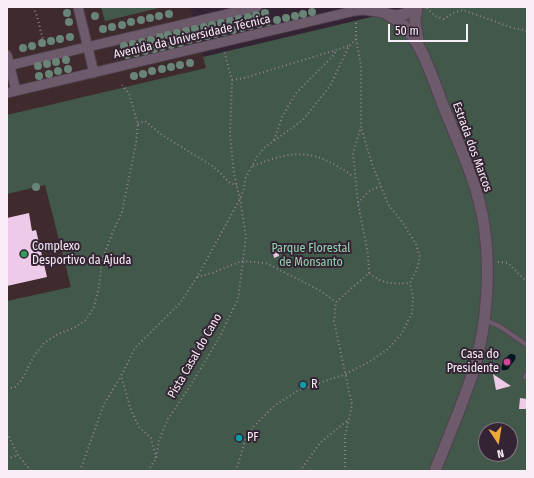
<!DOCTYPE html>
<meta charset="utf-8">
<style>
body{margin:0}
#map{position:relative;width:534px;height:478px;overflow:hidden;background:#342433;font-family:"Fira Sans Condensed",sans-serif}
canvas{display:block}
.frame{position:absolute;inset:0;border:8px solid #f9eef8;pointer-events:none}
.north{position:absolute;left:478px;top:422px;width:40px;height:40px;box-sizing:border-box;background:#342433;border:1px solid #837582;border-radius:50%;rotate:168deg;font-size:11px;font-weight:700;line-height:16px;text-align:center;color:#f9eef8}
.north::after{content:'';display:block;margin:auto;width:14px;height:18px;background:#eda83c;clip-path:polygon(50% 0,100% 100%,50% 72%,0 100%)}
.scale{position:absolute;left:388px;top:24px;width:80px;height:18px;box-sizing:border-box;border:2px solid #f9eef8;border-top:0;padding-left:5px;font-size:12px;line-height:14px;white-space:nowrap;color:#f9eef8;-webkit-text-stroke:3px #342433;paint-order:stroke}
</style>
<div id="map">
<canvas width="534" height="478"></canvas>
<div class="frame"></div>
<div class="north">N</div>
<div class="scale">50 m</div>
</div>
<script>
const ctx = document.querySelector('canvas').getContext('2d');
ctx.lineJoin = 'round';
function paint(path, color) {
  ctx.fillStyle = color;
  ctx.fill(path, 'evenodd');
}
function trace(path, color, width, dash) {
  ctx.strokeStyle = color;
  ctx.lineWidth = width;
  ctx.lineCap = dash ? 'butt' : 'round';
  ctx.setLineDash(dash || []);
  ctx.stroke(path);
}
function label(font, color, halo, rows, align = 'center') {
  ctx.font = font + ' "Fira Sans Condensed",sans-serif';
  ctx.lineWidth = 4;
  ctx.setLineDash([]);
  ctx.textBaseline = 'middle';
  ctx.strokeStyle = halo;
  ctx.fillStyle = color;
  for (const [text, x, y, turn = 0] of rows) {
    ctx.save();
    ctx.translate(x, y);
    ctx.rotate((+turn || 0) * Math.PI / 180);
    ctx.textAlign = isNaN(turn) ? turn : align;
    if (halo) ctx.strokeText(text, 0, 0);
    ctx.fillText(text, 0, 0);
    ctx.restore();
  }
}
const education = new Path2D(`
 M 7,7 L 190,7 L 208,72 L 85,303 L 7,321 Z`);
const green = new Path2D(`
 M 101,7 L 163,7 L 105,21 Z
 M 404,7 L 527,7 L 527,471 L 7,471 L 7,301 L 71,287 L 45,185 L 7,194 L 7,115 L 206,68 L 203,57 L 405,9 ZM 486,430 L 510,430 L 510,454 L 486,454 Z`);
const water = new Path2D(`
 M 511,353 L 516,355 L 516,359 L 508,370 L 504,371 L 501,370 C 500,363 506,356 511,353 Z`);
const building = new Path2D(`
 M 29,213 L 32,231 L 36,230 L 47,277 L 7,286 L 7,218 Z
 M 278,251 L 279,256 L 274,258 L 273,252 Z
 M 493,374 L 511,386 L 496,390 Z
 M 520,398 L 527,399 L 527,409 L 519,409 Z`);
const path = new Path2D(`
 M 33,7 L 37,16 L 45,48
 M 427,8 L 435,16 L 444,19 L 453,13 L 463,10 L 510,27 L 527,31
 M 356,39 L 361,66 L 361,127 L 353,153 L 358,203 L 368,254 L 369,273
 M 232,80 L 244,78 L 349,46
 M 138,124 L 145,121 L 162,135 L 214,167 L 230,183 L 237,185
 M 274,140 L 282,117 L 296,93 L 332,57 L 337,50
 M 253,166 C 297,148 316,150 354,177
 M 358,203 L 368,192 L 380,186
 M 498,262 L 508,263 L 527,282
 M 197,277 L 212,273 L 242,261 L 266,263 L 319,290 L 336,302
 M 7,389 L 15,387 L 21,381 L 34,356 L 44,343 L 58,334 L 74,328 L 86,320 L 94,307 L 99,287 L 102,260 L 112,234 L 122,212 L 136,143 L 138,124 L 129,94 L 122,85
 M 7,433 L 18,455 L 31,471
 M 156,458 L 151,438 L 139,427 L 131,410 L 121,376 L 135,348 L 181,302 L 197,277 L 240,199 L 244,189 L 245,179 L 257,157 L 264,148 L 303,120 L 330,86 L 349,46 L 356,39 L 356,21
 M 7,459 L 18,455
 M 80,471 L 104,404 L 121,376
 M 148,471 L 156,458 L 159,440 L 168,419 L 190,386 L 219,338 L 238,299 L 246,237 L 240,199 L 234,174 L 230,135 L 232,80 L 224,51
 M 236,471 L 246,438 L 254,426 L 274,406 L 299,390 L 346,374 L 372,360 L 388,349 L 402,333 L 412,313 L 413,296 L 410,283 L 417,269 L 420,257 L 416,244 L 403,223 L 388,204 L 372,164 L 361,127
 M 300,471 L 320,443 L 348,420
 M 345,471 L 345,436 L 352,405 L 334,321 L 336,302 L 369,273 C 383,284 392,284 410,283`);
const service = new Path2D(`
 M 485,320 L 499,326 L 527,345
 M 525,377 L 527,374`);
const minor = new Path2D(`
 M 78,7 L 94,73
 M 7,55 L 16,91
 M 7,66 L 257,7
 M 7,93 L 354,11 L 364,10 L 384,13`);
const tertiary = new Path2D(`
 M 376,7 C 388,18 403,19 415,7
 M 417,7 L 415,21 L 418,40
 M 387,14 C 393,18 399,21 404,26 C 423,45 433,80 443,105 C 458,143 478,183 484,225 C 491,271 487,325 474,369 C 463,404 448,437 435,471`);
const trees = [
 [312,12],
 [67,13],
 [265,13],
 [169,14],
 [303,14],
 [256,15],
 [95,16],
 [159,16],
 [295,16],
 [248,17],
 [150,18],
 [286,18],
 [239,19],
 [141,20],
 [277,20],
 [230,21],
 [69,22],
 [131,22],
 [268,22],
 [221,23],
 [259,24],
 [122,25],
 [212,25],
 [250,26],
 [112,27],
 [204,27],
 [242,28],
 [103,29],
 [195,29],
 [233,30],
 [186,31],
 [224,32],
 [177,33],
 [215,34],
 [168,35],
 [207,36],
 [70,37],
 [160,37],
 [198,38],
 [60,39],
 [151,40],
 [189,40],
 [51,41],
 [142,42],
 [42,43],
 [180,43],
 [133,44],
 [171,45],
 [32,46],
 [124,46],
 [162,47],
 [23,48],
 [154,49],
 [145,51],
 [136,53],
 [127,55],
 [66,60],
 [56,62],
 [190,63],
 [47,64],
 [180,65],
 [38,66],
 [171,67],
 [68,69],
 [162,69],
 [58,71],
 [152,71],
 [49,74],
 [143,74],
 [39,76],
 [134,76],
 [36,187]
];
const markers = [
 [24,254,4,"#2e9e5b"],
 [507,362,4,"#d1479c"],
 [303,385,4,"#0f9aa8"],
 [239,438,4,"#0f9aa8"]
];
const streetNames = [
 ["Avenida da Universidade Técnica",192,37,-13],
 ["Estrada dos Marcos",472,147,70],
 ["Pista Casal do Cano",195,356,-60]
];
const poiNames = [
 ["Complexo",32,247],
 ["Desportivo da Ajuda",32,261],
 ["Casa do",499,355,"right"],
 ["Presidente",499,369,"right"],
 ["R",311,385],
 ["PF",247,438]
];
const parkNames = [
 ["Parque Florestal",311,249],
 ["de Monsanto",311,263]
];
paint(education, '#3f2b2e');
paint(green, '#41584b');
paint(water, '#00161a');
trace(water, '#4b575d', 1);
paint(building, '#edcae7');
trace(service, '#50424f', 6);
trace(minor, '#50424f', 11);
trace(tertiary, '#50424f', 13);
trace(path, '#918390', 2, [1, 3]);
trace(service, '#6d5a6b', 4.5);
trace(minor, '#6d5a6b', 9);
trace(tertiary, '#6d5a6b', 11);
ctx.fillStyle = '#688577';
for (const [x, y] of trees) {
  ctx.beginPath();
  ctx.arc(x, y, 4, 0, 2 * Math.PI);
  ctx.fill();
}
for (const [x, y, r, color] of markers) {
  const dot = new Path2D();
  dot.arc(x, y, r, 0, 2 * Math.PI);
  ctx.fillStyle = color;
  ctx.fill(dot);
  trace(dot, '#342433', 1.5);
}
label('12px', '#f9eef8', '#342433', streetNames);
label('12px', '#f9eef8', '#342433', poiNames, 'left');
label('12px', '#92d4ae', '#342433', parkNames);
</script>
